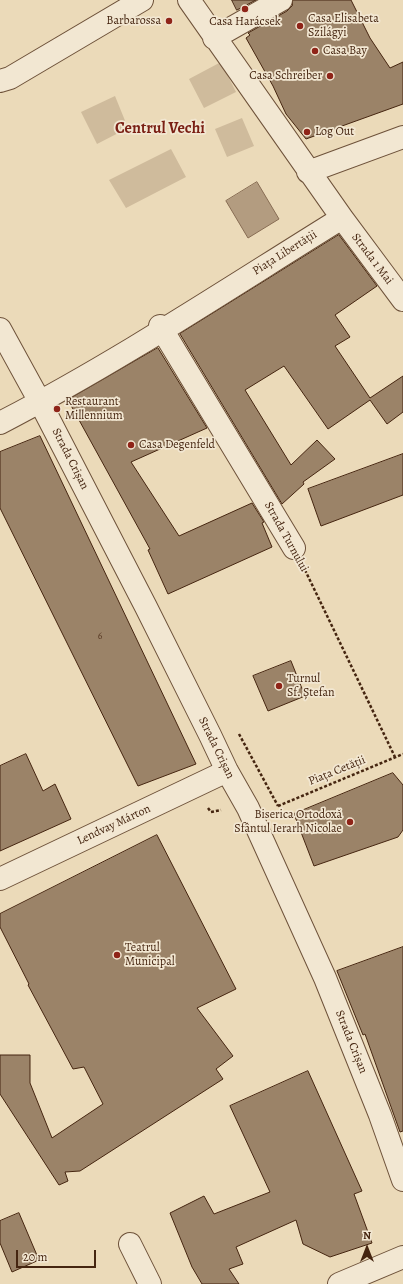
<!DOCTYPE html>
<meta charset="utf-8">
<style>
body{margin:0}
#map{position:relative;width:403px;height:1284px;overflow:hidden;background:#ebdab9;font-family:Alegreya,serif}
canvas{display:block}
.north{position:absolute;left:347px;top:1228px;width:40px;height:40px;-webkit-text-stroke:3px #f2e7d2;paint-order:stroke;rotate:0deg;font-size:11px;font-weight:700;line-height:16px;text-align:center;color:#452510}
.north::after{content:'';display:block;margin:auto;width:14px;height:18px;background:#452510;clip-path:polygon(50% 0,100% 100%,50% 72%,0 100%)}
.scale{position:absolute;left:16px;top:1250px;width:80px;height:18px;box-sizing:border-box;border:2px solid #452510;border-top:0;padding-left:5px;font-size:12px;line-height:14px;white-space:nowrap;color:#452510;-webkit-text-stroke:3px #f2e7d2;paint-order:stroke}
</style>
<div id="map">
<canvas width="403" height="1284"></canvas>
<div class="north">N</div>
<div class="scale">20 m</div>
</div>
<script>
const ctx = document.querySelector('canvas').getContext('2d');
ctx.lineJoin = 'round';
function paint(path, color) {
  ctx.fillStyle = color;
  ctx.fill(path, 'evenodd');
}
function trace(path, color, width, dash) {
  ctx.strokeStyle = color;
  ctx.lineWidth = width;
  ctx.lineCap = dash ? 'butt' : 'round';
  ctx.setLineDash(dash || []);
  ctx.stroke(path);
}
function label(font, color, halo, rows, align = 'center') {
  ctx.font = font + ' Alegreya,serif';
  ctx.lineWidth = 3.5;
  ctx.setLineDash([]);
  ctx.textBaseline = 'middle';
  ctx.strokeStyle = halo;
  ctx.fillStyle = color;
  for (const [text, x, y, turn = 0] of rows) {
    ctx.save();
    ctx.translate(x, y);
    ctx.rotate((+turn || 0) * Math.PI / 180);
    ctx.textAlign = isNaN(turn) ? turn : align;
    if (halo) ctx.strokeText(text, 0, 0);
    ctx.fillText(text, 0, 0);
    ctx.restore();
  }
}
const green = new Path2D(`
 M 221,62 L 236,92 L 204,108 L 189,79 Z
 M 115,96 L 128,128 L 97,144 L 81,112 Z
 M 242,118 L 254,146 L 227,157 L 215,129 Z
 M 171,149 L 186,177 L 126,208 L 109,180 Z`);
const water = new Path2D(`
 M 257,182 L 279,219 L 248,238 L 226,201 Z`);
const building = new Path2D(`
 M 232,0 L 256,0 L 237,10 Z
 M 293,0 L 351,0 L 370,38 L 390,68 L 403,62 L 403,104 L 306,139 L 286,114 L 273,86 L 246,38 L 250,35 L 248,33 L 287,11 L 292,6 Z
 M 339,235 L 377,286 L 335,315 L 350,337 L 335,346 L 370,398 L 403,376 L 403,412 L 387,424 L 370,400 L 328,429 L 284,366 L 245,390 L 291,465 L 317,440 L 335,459 L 303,482 L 304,484 L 282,504 L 180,334 Z
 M 158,348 L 207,428 L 131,462 L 179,536 L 252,503 L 264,522 L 262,523 L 272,547 L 168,594 L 148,550 L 150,549 L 68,400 Z
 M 40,436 L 196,764 L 138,786 L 0,508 L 0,452 Z
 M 403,454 L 403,495 L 321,526 L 308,489 Z
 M 291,661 L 305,696 L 268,711 L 253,676 Z
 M 26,754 L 43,791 L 55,784 L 71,819 L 0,851 L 0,766 Z
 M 393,773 L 403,785 L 403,830 L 398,837 L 314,866 L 294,814 Z
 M 157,835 L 236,989 L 197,1008 L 233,1056 L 216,1069 L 223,1079 L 80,1171 L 65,1172 L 68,1181 L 59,1185 L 0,1094 L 0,1055 L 30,1055 L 30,1083 L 52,1138 L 103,1104 L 84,1067 L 73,1069 L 28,985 L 29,984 L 0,927 L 0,914 Z
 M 403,947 L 403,1131 L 400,1132 L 365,1034 L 363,1035 L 337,971 Z
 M 308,1071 L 362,1191 L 354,1194 L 372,1243 L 330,1257 L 303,1244 L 296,1220 L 236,1247 L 243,1264 L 229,1269 L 239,1284 L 202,1284 L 192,1267 L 170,1213 L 204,1196 L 214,1214 L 270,1192 L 230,1106 Z
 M 19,1213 L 39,1260 L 12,1272 L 0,1243 L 0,1221 Z`);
const path = new Path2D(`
 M 305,570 L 395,757
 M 239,734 L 278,806
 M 278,806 L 403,754
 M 208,808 L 211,812 L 221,810`);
const minor = new Path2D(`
 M 214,38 L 281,0
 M 0,81 L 10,78 L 142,0
 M 308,172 L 403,137
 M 342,218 L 403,300
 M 160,326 L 294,548
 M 0,329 L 40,402 L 146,607 L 210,735 L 227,771 L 248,808 L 325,978 L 380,1115 L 403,1180
 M 0,423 C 118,362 229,288 342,218 L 189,0
 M 0,879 L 227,771
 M 130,1244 L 150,1284
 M 339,1284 L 403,1257`);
const markers = [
 [245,9,4,"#8f2418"],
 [169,21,4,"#8f2418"],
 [300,26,4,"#8f2418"],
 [315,51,4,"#8f2418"],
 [330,76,4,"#8f2418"],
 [307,132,4,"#8f2418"],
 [57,409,4,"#8f2418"],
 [131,445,4,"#8f2418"],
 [279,686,4,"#8f2418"],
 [350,822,4,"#8f2418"],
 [117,955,4,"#8f2418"]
];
const numberNames = [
 ["6",100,637]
];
const poiNames = [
 ["Casa Elisabeta",308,19],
 ["Szilágyi",308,33],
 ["Barbarossa",161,21,"right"],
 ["Casa Harácsek",245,22,"center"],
 ["Casa Bay",323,51],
 ["Casa Schreiber",322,76,"right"],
 ["Log Out",315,132],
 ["Restaurant",65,402],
 ["Millennium",65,416],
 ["Casa Degenfeld",139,445],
 ["Turnul",287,679],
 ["Sf. Ștefan",287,693],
 ["Biserica Ortodoxă",342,815,"right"],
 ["Sfântul Ierarh Nicolae",342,829,"right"],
 ["Teatrul",125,948],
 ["Municipal",125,962]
];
const streetNames = [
 ["Piața Libertății",285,253,-32],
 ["Strada 1 Mai",372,259,53],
 ["Strada Crișan",70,459,63],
 ["Strada Turnului",286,537,61],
 ["Strada Crișan",216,748,64],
 ["Piața Cetății",337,771,-22],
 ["Lendvay Márton",114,825,-25],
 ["Strada Crișan",351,1042,68]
];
const districtNames = [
 ["Centrul Vechi",160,129]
];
paint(green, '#cfbb9c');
paint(water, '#b39c80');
trace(water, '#876c53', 1);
paint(building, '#9b8368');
trace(building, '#452510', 1);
trace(minor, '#6e523a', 24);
trace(path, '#452510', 2.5, [3, 2]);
trace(minor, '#f2e7d2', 22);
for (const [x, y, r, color] of markers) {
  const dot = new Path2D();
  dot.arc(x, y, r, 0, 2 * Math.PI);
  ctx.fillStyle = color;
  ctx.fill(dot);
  trace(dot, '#f2e7d2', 1.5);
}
label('10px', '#5a3c26', null, numberNames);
label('12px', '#452510', '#f2e7d2', poiNames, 'left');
label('12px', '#452510', '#f2e7d2', streetNames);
label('bold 16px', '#7a1f14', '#f2e7d2', districtNames);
</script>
